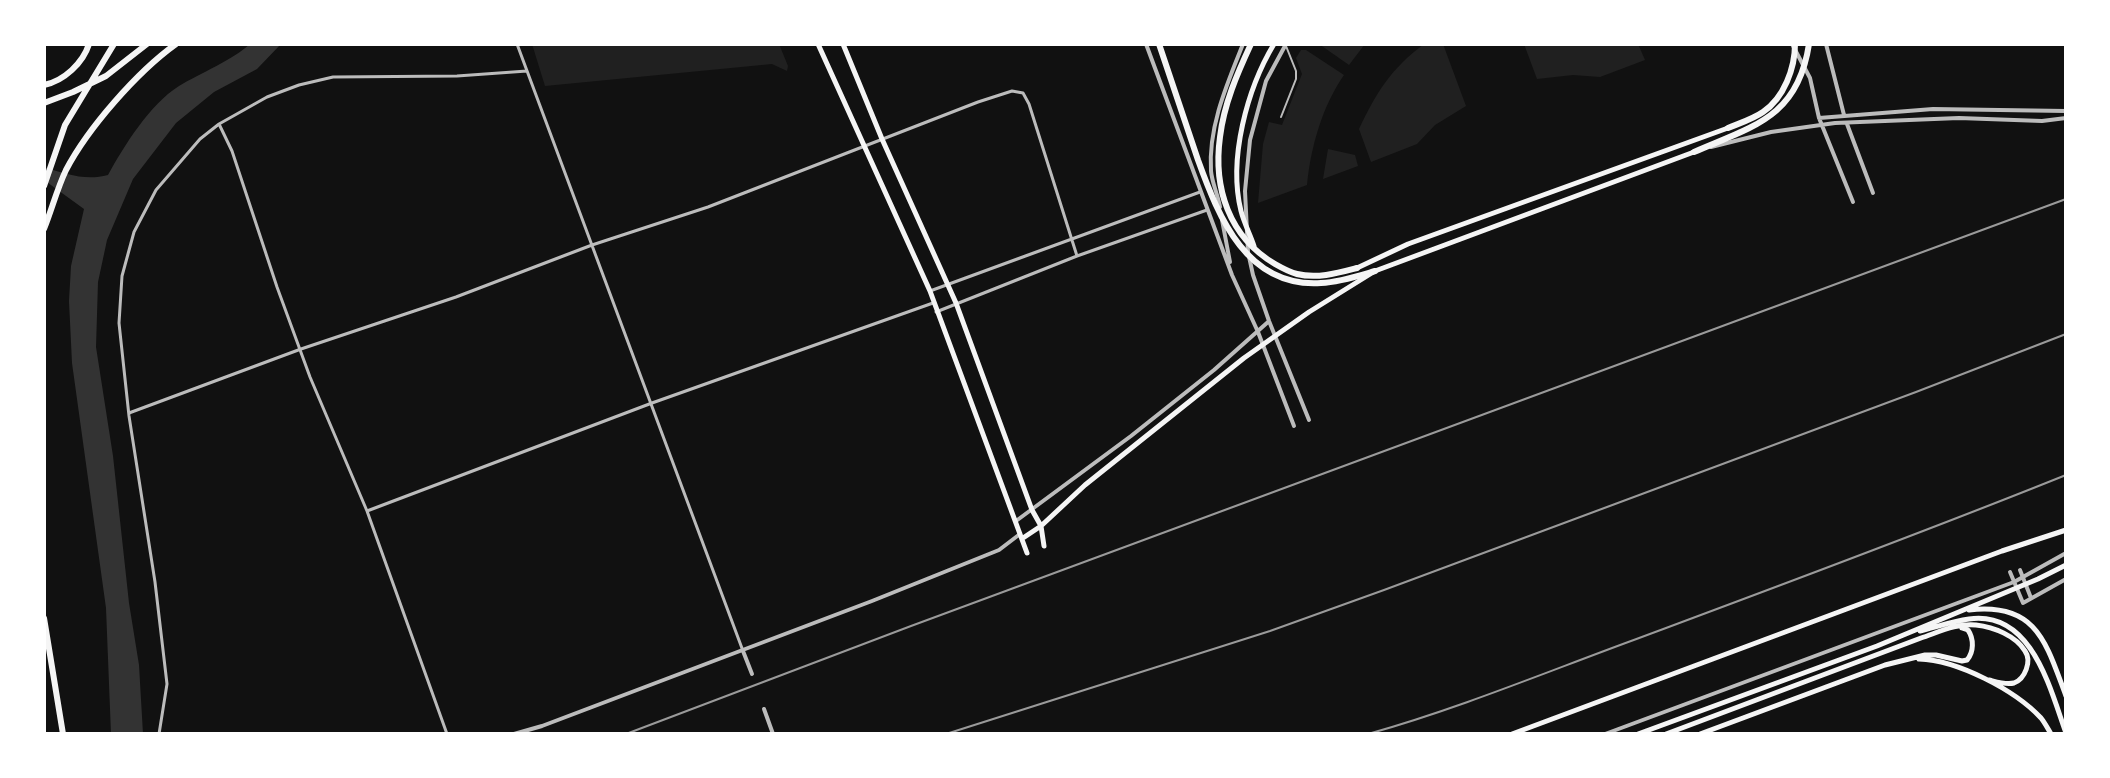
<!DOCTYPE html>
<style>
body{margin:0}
#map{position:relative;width:2110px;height:778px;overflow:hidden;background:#111;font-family:Karla,sans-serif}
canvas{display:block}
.frame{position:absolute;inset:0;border:46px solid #fff;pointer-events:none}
</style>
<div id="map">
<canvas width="2110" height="778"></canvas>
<div class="frame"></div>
</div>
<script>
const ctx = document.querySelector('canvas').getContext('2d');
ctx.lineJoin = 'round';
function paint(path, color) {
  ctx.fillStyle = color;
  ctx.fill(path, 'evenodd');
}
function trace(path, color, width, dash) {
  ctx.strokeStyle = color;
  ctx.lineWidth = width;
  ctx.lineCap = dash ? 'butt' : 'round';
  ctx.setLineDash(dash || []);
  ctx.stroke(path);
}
const green = new Path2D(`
 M 532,44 L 779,44 L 788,66 L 787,71 L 772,64 L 545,86 Z
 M 1319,44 L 1365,44 L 1349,65 Z
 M 1424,44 L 1443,44 L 1466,106 L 1435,125 L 1417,144 L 1371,162 L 1359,129 C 1377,91 1391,69 1424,44 Z
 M 1524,44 L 1638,44 L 1645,60 L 1600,77 L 1573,75 L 1537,79 Z
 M 1301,50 L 1306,50 L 1344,75 C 1322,107 1311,146 1307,185 L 1258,203 L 1263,144 L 1269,122 L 1282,125 L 1302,74 L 1296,58 Z
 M 1328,149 L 1355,155 L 1358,166 L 1323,179 Z`);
const water = new Path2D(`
 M 250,44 L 281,44 L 257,69 L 214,92 L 176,123 L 133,179 L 107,240 L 98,282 L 96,347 L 113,456 L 129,603 L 139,665 L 143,734 L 111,734 L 106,608 L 72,363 L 69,301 L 71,266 L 84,209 L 44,180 L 44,167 C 65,174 86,181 108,175 C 124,146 150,104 179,86 C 199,74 234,59 250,44 Z`);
const service = new Path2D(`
 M 1281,117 L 1296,79 L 1296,71 L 1286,46`);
const minor = new Path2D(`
 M 517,44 L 743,651
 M 219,124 L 232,151 L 277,287 L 310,377 L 367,511 L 447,734
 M 930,291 L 1200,192
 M 936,312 L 1077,256 L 1207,210
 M 129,413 L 301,349 L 456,297 L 592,245 L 708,207 L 978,102 L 1012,91 L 1023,93 L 1029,104 L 1077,256
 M 367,511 L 652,403 L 933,303
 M 159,734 L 167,684 L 155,582 L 129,416 L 119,323 L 122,276 L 134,232 L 156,190 L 200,139 L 219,124 L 267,97 L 299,85 L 333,77 L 457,76 L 527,71`);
const tertiary = new Path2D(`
 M 1146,44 L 1232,275 L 1258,332 L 1294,426
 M 1286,44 L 1266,81 L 1250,140 L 1245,191 L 1248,252 L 1253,275 L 1269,321 L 1309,420
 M 1792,44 L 1810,78 L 1819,118 L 1853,202
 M 1826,44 L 1844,115
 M 1819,118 L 1933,109 L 2066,111
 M 1847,124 L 1873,193
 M 1711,147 L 1771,132 L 1835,123 L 1959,118 L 2042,121 L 2066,118
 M 1220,207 C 1218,195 1212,183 1211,171 C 1208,127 1227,84 1243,44
 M 1222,220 L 1230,262
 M 1016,521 L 1131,436 L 1214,370 L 1268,322
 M 2020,570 L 2031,598
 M 2010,572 L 2023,603 L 2066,579
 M 743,651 L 752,674
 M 764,709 L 773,734
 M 514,734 L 542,726 L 872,601 L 999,550 L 1020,534
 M 1605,734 L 2014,582 L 2066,553`);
const secondary = new Path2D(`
 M 818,44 L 930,291 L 1027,553
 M 843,44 L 882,139 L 956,303 L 1032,510 L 1041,526 L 1044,546
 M 1254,246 C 1250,234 1244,223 1241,211 C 1228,159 1247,89 1274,44
 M 1357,268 L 1408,244 L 1728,128
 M 1023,538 L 1041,526 L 1085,485 L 1244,358 L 1309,312 L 1375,271 L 1694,152
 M 1969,610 C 2037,602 2046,643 2066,696
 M 1920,631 C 1936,627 1953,621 1969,619 C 2032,610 2050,689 2066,733
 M 1919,659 C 1957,660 2015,690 2041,718 C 2045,723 2048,729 2051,734
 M 1512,734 L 2002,551 L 2066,530
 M 1638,734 L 1877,646 L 2038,579 L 2066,565
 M 1666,734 L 1921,638 C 1939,632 1957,623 1976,625 C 1994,627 2016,636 2025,651 C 2032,661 2025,679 2014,683 C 2006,685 1997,682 1989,680
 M 1700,734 L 1885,665 L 1925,655 L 1936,655 L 1962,661 L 1967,660 C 1974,652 1974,639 1968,630 L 1962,628`);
const motorway = new Path2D(`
 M 1159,44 C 1172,83 1185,121 1198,160 C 1219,218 1247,288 1321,283 C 1340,282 1358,276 1375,271
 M 1251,44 C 1237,74 1224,104 1220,137 C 1213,188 1229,237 1275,264 C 1282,268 1289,272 1297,274 C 1317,279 1338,273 1357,268
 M 44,85 C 64,81 83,63 89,44
 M 44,103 L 73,92 L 106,76 L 147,44
 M 1728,128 C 1740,123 1753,119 1763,112 C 1784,98 1795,68 1795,44
 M 1694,152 C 1754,126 1798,117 1809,44
 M 44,186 L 65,125 L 114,44
 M 44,229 C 52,209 57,189 66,170 C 88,128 137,72 176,44
 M 44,618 L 63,734`);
const rail = new Path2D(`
 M 626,734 L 911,626 L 2066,199
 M 946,734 L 1270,631 L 1384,590 L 1916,392 L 2066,334
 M 1368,734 C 1457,709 1544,673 1631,641 C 1776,587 1922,533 2066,475`);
paint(green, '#202020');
paint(water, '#333');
trace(service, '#bcbcbc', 2);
trace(minor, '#bcbcbc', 3);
trace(tertiary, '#bcbcbc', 4);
trace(secondary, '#f5f5f5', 5);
trace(motorway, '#f5f5f5', 6);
trace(rail, '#9a9a9a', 2);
</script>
